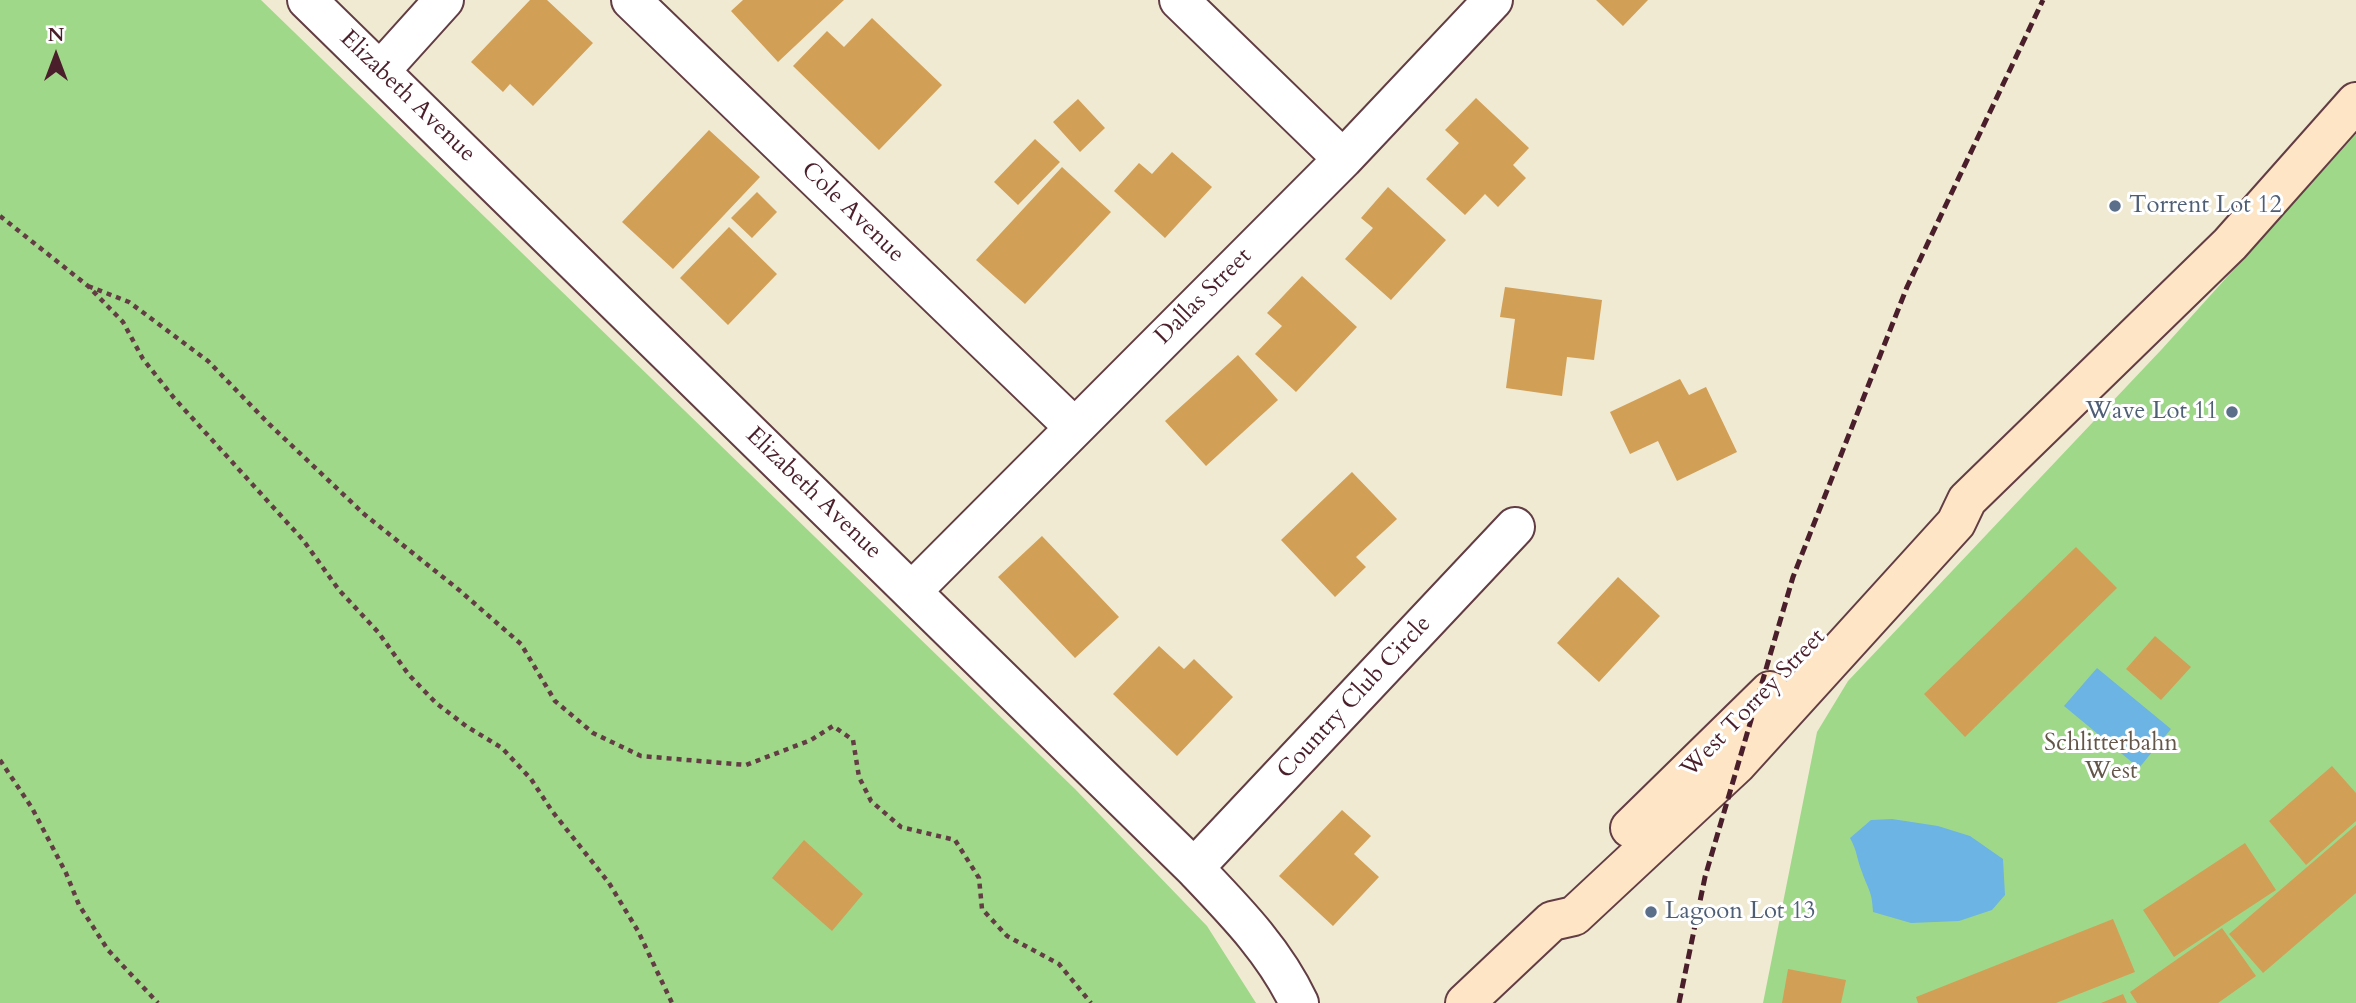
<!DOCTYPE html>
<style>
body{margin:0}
#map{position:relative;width:2356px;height:1003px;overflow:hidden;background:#f0ead2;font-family:Cardo,serif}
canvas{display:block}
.north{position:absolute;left:21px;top:21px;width:70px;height:70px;-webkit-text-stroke:5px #fff;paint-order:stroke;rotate:0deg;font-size:19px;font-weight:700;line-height:28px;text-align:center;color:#4a1f2b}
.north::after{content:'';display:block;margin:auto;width:24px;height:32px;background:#4a1f2b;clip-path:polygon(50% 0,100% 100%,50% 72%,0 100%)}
</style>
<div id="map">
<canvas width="2356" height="1003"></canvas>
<div class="north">N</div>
</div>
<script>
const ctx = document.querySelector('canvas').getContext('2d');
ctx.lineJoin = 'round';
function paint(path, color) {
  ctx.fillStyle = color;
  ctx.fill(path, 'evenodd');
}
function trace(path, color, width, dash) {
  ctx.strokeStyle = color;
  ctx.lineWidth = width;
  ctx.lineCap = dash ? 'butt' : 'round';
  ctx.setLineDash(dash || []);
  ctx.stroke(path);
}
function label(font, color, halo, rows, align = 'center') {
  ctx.font = font + ' Cardo,serif';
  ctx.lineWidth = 6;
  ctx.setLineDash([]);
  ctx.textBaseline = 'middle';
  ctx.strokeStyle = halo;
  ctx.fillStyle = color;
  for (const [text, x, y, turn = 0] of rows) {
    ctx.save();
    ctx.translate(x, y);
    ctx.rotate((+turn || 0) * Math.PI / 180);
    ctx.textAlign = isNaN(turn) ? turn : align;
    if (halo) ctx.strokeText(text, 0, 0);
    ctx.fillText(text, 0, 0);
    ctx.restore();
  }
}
const green = new Path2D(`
 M 0,0 L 261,0 L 1075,789 L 1207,926 L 1256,1003 L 0,1003 Z
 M 2356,134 L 2356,1003 L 1763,1003 L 1817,732 L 1848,681 L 2162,349 Z`);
const water = new Path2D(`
 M 2097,668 L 2171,729 L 2139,768 L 2064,706 Z
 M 1892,819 L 1938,826 L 1970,836 L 2003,859 L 2005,895 L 1992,910 L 1959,921 L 1911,923 L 1873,912 C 1872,890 1868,890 1862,872 C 1857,860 1857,850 1850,838 L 1871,820 Z`);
const building = new Path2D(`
 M 530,0 L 547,0 L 593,43 L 533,106 L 510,84 L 503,92 L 471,62 Z
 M 743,0 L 844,0 L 778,62 L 731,11 Z
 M 1596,0 L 1648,0 L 1623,26 Z
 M 872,18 L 942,85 L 879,150 L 793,66 L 827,31 L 844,47 Z
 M 1476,98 L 1529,148 L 1513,165 L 1526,178 L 1498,207 L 1485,194 L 1465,215 L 1426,179 L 1459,143 L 1445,130 Z
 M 1078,99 L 1105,128 L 1080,152 L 1053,122 Z
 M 709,130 L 760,177 L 673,269 L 622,222 Z
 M 1035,139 L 1060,162 L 1018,205 L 994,182 Z
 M 1172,152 L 1212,187 L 1165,238 L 1114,191 L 1139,163 L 1152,174 Z
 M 1062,167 L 1111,212 L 1025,304 L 976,260 Z
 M 1388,187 L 1446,240 L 1391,300 L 1345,259 L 1373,228 L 1361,218 Z
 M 757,192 L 777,212 L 752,238 L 731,218 Z
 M 729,227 L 777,274 L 728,325 L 680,278 Z
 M 1302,276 L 1357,327 L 1296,392 L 1255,354 L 1282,326 L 1267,313 Z
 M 1505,287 L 1602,300 L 1594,360 L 1567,357 L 1562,396 L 1506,388 L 1515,319 L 1500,317 Z
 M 1238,355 L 1278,400 L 1206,466 L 1165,421 Z
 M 1680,379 L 1689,395 L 1706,387 L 1737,452 L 1677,481 L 1658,441 L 1630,454 L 1610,412 Z
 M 1352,472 L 1397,519 L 1356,557 L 1366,567 L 1335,597 L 1281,540 Z
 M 1042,536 L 1119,617 L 1075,658 L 998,577 Z
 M 2076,547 L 2117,588 L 1965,737 L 1924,694 Z
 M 1618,577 L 1660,616 L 1599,682 L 1557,643 Z
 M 2155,636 L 2191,667 L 2161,700 L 2126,669 Z
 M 1159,646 L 1184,669 L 1194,659 L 1233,697 L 1177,756 L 1113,694 Z
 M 2332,766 L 2356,793 L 2356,821 L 2306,865 L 2269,821 Z
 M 1342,810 L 1371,836 L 1354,854 L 1379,877 L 1333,926 L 1279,876 Z
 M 2356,825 L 2356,893 L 2263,973 L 2229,934 Z
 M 804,840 L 863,894 L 832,931 L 772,878 Z
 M 2245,843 L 2276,890 L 2174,957 L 2143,910 Z
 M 2113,919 L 2135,972 L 2056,1003 L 1918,1003 L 1916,997 Z
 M 2222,928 L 2256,976 L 2218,1003 L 2137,1003 L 2130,992 Z
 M 1788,969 L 1846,980 L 1841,1003 L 1782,1003 Z
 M 2123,994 L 2127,1003 L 2101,1003 Z`);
const path = new Path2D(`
 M 0,216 L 88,286 L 123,322 L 143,359 L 174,398 L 303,540 L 339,590 L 378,632 L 409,675 L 436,703 L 466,726 L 502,748 L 531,779 L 552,811 L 609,883 L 638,931 L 672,1003
 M 88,286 L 129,302 L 208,361 L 269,424 L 364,514 L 459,590 L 521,644 L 555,701 L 593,733 L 641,756 L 746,765 L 811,740 L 833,726 L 853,740 L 859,777 L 871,801 L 901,827 L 955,840 L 979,878 L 982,909 L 1007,936 L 1059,964 L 1091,1003
 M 0,760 L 32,808 L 66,873 L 79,905 L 108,950 L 158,1003`);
const street = new Path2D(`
 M 307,0 L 1194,868 C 1234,910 1274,950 1299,1003
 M 631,0 L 1074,427
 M 1179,0 L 1343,159
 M 380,71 L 444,0
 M 912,591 L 1343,159 L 1493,0
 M 1194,868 L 1515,527`);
const secondary = new Path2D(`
 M 1630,828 L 1770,691
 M 1465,1003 L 1552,921 L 1574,916 L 1737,764 L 1956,523 L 1967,500 L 2230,244 L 2356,102`);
const rail = new Path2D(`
 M 1679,1003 L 1705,877 L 1793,577 L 1907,287 L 2043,0`);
const markers = [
 [2115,206,7,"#5c6f8a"],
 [2232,412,7,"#5c6f8a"],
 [1651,912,7,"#5c6f8a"]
];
const streetNames = [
 ["Elizabeth Avenue",407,97,44],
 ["Cole Avenue",852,213,44],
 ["Dallas Street",1204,297,-45],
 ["Elizabeth Avenue",813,494,44],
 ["Country Club Circle",1355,698,-47],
 ["West Torrey Street",1754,704,-46]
];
const serviceNames = [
 ["Torrent Lot 12",2129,206],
 ["Wave Lot 11",2218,412,"right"],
 ["Lagoon Lot 13",1665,912]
];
const parkNames = [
 ["Schlitterbahn",2111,744],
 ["West",2111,772]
];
paint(green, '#a0d88a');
paint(water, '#6cb4e3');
paint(building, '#d29f56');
trace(street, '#633d44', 42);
trace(secondary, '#633d44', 42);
trace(path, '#633d44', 4.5, [5, 5]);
trace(street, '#fff', 38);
trace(secondary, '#fde5c5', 38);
trace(rail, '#4a1f2b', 5, [10, 5]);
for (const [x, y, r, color] of markers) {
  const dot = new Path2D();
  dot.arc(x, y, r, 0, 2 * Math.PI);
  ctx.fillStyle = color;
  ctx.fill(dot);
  trace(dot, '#fff', 2.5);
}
label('24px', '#4a1f2b', '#fff', streetNames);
label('24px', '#4e5e75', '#fff', serviceNames, 'left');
label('24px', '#645648', '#fff', parkNames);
</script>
